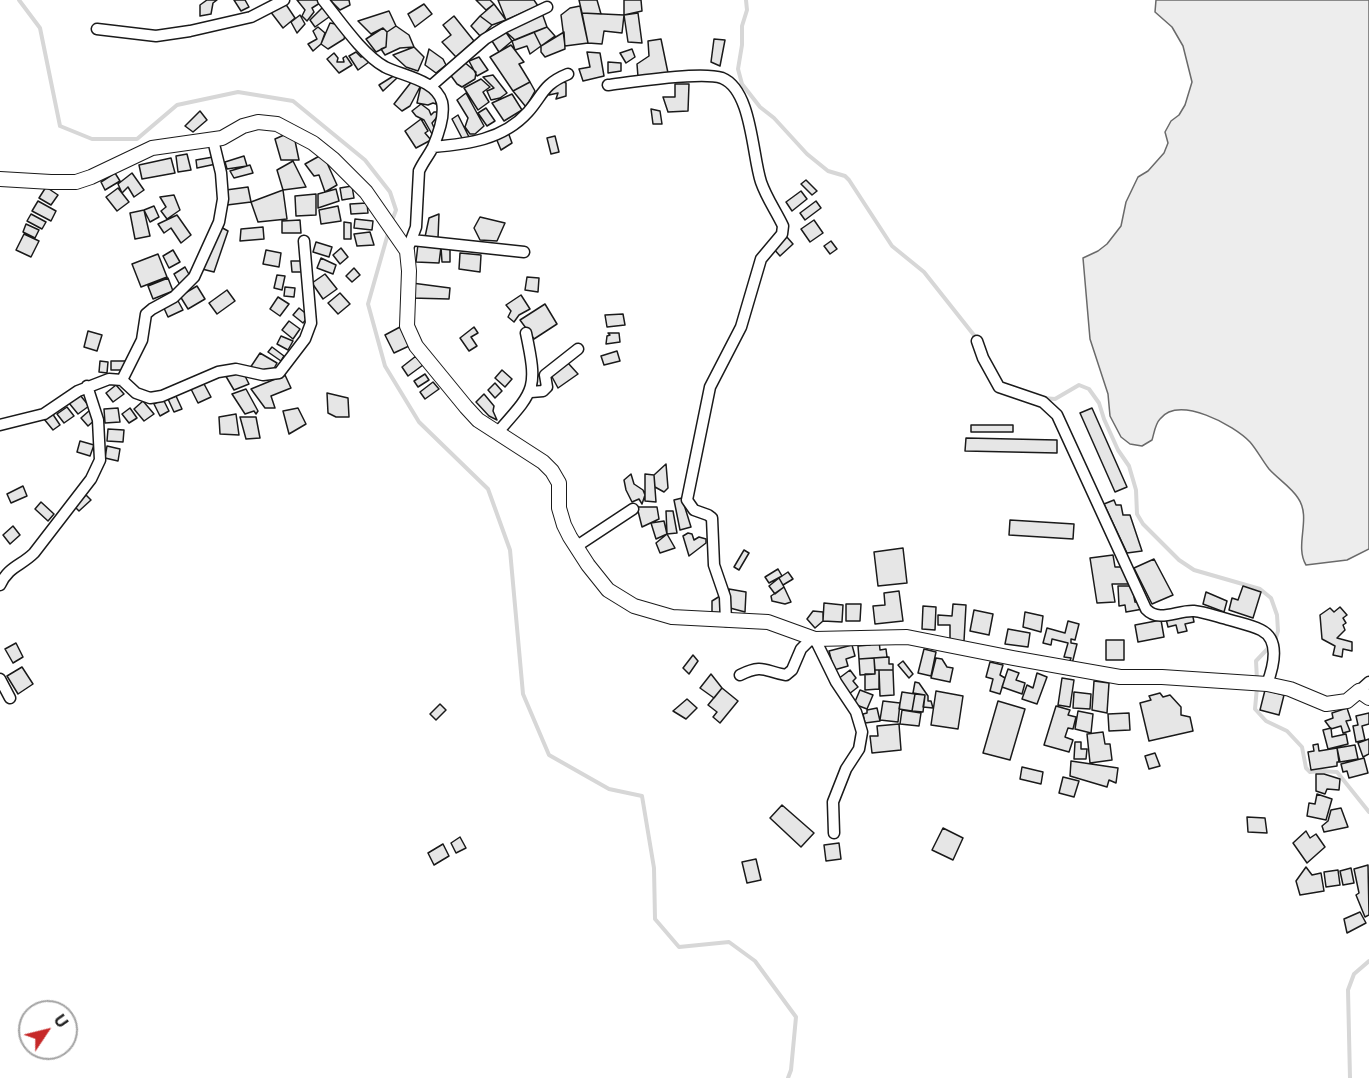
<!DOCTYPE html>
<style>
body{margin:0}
#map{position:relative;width:1369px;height:1078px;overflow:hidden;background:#fff;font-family:Inter,sans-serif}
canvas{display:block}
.north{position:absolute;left:18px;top:1000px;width:60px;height:60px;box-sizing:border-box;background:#fff;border:2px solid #a3a3a3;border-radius:50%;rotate:55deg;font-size:16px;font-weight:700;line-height:24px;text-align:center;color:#1a1a1a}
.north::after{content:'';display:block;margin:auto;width:21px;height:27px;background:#c62828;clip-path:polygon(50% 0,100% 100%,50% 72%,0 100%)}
</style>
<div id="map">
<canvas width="1369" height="1078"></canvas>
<div class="north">U</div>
</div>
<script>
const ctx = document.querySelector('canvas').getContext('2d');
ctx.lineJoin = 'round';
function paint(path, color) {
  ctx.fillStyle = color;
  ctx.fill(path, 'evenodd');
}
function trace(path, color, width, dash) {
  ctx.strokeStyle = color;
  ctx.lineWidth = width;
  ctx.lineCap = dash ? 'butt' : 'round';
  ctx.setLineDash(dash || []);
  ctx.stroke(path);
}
const green = new Path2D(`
 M 1156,0 L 1369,0 L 1369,549 L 1347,560 L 1306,565 C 1294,545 1312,518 1298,498 C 1291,487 1278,479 1269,469 C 1262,460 1257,450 1250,442 C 1234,425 1179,395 1160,419 C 1155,424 1154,434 1152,440 L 1142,446 L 1130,444 L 1121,437 L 1110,416 L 1108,394 L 1090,339 L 1083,258 L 1098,251 L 1107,244 L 1121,226 L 1126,202 L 1138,177 L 1148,171 L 1164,153 L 1168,143 L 1165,132 L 1171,121 L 1179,115 L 1185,105 L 1192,82 L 1183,46 L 1172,27 L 1155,12 Z`);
const stream = new Path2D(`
 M 19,0 L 40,28 L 60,126 L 92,139 L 137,139 L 177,105 L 238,92 L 293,101 L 365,160 L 390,192 L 396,210 L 391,223
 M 746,0 L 747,10 L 742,26 L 742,45 L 738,69 L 742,84 L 760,107 L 774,118 L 807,154 L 828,171 L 845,176 L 849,180 L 892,246 L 924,272 L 977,339
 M 389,230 L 368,304 L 385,366 L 419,422 L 488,489 L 510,550 L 523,694 L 549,755 L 609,789 L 642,796 L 654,868 L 655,919 L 679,947 L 729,942 L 755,961 L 796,1017 L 791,1070 L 788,1078
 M 1043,398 L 1055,399 L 1079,385 L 1089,389 L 1099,403 L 1104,419 L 1118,450 L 1129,466 L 1136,490 L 1137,514 L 1143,524 L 1179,560 L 1194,570 L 1260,589 L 1271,598 L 1277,615 L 1278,631 L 1275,641 L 1256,661 L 1257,680
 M 1257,687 L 1255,709 L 1266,721 L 1287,731 L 1302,747 L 1306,768 L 1310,772 L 1321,771 L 1337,772 L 1369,812
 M 1350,1078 L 1348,990 L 1354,974 L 1369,961`);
const building = new Path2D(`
 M 207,0 L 217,0 L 213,3 L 211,14 L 200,16 L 200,5 Z
 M 234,0 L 245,0 L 249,7 L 241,11 Z
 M 297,0 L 318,0 L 320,3 L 312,8 L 314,12 L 307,21 L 302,16 L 305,10 Z
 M 330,0 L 349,0 L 350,5 L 340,10 Z
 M 476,0 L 490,0 L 494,4 L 486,10 Z
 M 498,0 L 534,0 L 538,6 L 506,20 Z
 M 579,0 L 597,0 L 601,14 L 582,13 Z
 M 624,0 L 641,0 L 642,11 L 624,15 Z
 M 285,3 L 295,18 L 283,28 L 270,11 Z
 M 424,4 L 432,14 L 415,27 L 408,14 Z
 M 494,4 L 506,20 L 492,25 L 480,16 Z
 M 580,6 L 588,43 L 565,46 L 561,15 L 570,8 Z
 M 323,7 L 330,12 L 329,17 L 315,27 L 310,20 Z
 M 389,11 L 396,26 L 387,32 L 383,28 L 371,34 L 358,21 Z
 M 542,13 L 547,27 L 515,40 L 505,31 Z
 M 582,13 L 624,15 L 622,33 L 604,31 L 602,44 L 588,43 Z
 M 638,13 L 642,43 L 628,42 L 624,15 Z
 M 300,15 L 305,24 L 297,33 L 291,22 Z
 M 454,16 L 474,41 L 456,57 L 442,42 L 451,35 L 443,25 Z
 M 480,16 L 492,25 L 481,37 L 471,26 Z
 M 330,23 L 341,25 L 346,32 L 344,39 L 328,49 L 321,44 Z
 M 396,26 L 409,35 L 414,47 L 400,48 L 385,55 L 381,49 L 386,47 L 387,32 Z
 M 318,27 L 325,33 L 321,44 L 313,51 L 308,44 L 317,39 L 313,31 Z
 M 547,27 L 555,36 L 541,46 L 534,32 Z
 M 383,28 L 387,32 L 386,47 L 376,52 L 366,39 Z
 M 505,31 L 512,41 L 499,52 L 492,41 Z
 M 534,32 L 541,46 L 530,54 L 527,46 L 515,50 L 512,41 Z
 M 564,32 L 565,49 L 545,57 L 541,52 L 541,46 Z
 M 661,39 L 668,73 L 638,77 L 637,64 L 649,56 L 648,41 Z
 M 714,39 L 725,40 L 720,66 L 711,62 Z
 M 511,45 L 524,62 L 519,64 L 530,82 L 513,91 L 490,57 Z
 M 414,47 L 424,57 L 418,71 L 406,67 L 393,55 Z
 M 429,49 L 443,59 L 446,65 L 436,73 L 425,65 Z
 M 632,49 L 635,57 L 626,63 L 620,53 Z
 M 356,52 L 361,57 L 366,55 L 369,62 L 358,70 L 349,56 Z
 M 587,52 L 600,53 L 604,76 L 583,81 L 579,69 L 590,67 Z
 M 334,53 L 338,58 L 337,62 L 344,62 L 343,58 L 346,56 L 352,65 L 339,73 L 327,59 Z
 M 479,57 L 488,70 L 477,76 L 469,61 Z
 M 463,61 L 476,72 L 475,79 L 462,87 L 457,84 L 449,73 Z
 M 608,62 L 621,63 L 621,71 L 608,73 Z
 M 395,75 L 397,78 L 383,91 L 379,85 Z
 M 493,75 L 507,93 L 500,98 L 491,100 L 487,91 L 494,88 L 483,77 Z
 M 481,79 L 490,87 L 483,92 L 489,102 L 478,110 L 464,88 Z
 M 412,81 L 421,85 L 410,106 L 402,111 L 394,104 Z
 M 562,81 L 566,83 L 566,96 L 556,99 L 558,93 L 549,95 L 551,89 Z
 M 530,82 L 535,91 L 526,107 L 513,91 Z
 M 675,84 L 689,84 L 688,111 L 668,112 L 663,97 L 675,97 Z
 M 421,85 L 437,96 L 436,104 L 433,103 L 428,105 L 417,103 Z
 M 466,93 L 484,126 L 475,134 L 470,134 L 465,127 L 468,118 L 457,100 Z
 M 512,94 L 522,110 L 504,121 L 492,103 Z
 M 421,104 L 429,110 L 431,115 L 434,112 L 437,112 L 438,116 L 432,123 L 435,130 L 432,134 L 424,120 L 416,116 L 412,111 Z
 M 486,108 L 495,121 L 487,126 L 478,113 Z
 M 651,109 L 660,111 L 662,124 L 653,124 Z
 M 200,111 L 207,120 L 193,132 L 185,126 Z
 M 458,115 L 469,137 L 463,140 L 452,119 Z
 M 421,119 L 428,131 L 425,133 L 431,140 L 416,148 L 405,131 Z
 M 293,131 L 299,160 L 281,160 L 275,139 Z
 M 508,132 L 512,143 L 501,150 L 496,138 Z
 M 555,136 L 559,152 L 551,154 L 547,138 Z
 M 187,154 L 191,170 L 178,172 L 176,156 Z
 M 323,154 L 337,185 L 325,192 L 319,175 L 314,176 L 305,164 Z
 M 244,156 L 247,166 L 227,169 L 225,162 Z
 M 213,157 L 216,164 L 197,168 L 196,160 Z
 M 171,158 L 175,173 L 142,179 L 139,165 Z
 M 293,161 L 306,187 L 283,190 L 277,170 Z
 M 250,165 L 253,173 L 234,178 L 230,171 Z
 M 115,173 L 120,181 L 105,190 L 101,182 Z
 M 132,173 L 144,190 L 134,197 L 128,187 L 122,193 L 118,184 Z
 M 806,180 L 817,191 L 812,195 L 801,184 Z
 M 352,186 L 354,198 L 342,200 L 340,188 Z
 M 46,187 L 58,195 L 51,205 L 39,198 Z
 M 248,187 L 251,202 L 227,205 L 226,190 Z
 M 118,188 L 129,202 L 117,211 L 106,197 Z
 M 336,189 L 339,201 L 318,208 L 318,194 Z
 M 283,190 L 287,219 L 258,222 L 251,202 Z
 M 801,191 L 807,199 L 792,211 L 786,202 Z
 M 316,194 L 316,215 L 296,216 L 295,196 Z
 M 174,195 L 180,210 L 167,219 L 161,211 L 166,207 L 160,197 Z
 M 38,201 L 56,211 L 51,221 L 32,211 Z
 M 816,201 L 821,208 L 805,220 L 800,213 Z
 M 367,203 L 368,213 L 351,214 L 350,204 Z
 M 154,206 L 159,217 L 150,222 L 144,210 Z
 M 338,206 L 341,221 L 321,224 L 319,210 Z
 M 144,210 L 150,236 L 135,239 L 130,213 Z
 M 31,214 L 46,222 L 42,229 L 27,221 Z
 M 439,214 L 438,238 L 425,237 L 429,218 Z
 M 177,215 L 191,235 L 181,243 L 171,228 L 164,233 L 158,224 Z
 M 480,217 L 505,223 L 497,241 L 480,240 L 474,228 Z
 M 355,219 L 373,221 L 372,230 L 354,228 Z
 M 300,220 L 301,233 L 282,233 L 282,221 Z
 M 814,220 L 823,233 L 810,242 L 801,229 Z
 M 344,222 L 351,223 L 351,239 L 344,239 Z
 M 26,224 L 39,230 L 35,238 L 23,232 Z
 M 219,226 L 228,231 L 214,272 L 202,269 Z
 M 263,227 L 264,239 L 240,241 L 241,229 Z
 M 370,232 L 374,245 L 357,246 L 354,234 Z
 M 24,234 L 39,241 L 31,257 L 16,250 Z
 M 786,236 L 793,244 L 780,256 L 773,248 Z
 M 831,241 L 837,249 L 830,254 L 824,246 Z
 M 316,242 L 332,247 L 329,257 L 313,252 Z
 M 418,244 L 441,247 L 439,263 L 416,262 Z
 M 441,247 L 450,249 L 450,262 L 442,262 Z
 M 341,248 L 348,257 L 340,264 L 333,255 Z
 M 173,250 L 180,262 L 169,268 L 163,256 Z
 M 266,250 L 281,253 L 279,267 L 263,264 Z
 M 460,253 L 481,255 L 480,272 L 459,269 Z
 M 158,254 L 167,277 L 141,287 L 132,264 Z
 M 321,258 L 336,265 L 333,274 L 317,268 Z
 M 291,261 L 302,261 L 303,272 L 292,272 Z
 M 185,267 L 191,278 L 180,285 L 174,274 Z
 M 354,268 L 360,275 L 352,282 L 346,276 Z
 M 325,274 L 337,289 L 323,299 L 312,283 Z
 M 277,275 L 285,276 L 282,290 L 274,288 Z
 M 527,277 L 539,278 L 538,292 L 525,290 Z
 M 168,278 L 173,291 L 153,299 L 148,286 Z
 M 412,283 L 450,288 L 449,299 L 411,298 Z
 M 197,286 L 205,299 L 188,309 L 180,296 Z
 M 285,287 L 295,288 L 294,297 L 284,296 Z
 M 227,290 L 235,301 L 217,314 L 209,303 Z
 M 340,293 L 350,304 L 338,314 L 328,303 Z
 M 521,295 L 530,309 L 519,315 L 514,322 L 508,317 L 511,311 L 506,305 Z
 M 278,297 L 289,304 L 280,316 L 270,309 Z
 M 177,299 L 183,310 L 168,317 L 163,306 Z
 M 545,304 L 557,324 L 534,339 L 520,320 Z
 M 299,308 L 309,316 L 303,323 L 293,315 Z
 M 623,314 L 625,325 L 607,327 L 605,315 Z
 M 289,321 L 300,329 L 293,339 L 282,330 Z
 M 400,327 L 409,346 L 394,353 L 385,335 Z
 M 474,327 L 478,333 L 471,337 L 477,346 L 469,351 L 460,338 Z
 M 88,331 L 102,335 L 97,351 L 84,347 Z
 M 608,333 L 619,333 L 620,342 L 606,344 L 607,336 L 610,335 Z
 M 281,336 L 293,341 L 288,350 L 277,344 Z
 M 272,347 L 284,356 L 281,361 L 268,352 Z
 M 617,351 L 620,361 L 604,365 L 601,356 Z
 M 260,353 L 277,363 L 272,372 L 250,368 Z
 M 416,356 L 423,365 L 408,376 L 402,367 Z
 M 100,361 L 108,362 L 107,373 L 99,372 Z
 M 111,361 L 128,361 L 128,370 L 111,370 Z
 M 568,363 L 578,374 L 558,388 L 551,375 Z
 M 502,370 L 512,379 L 505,387 L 495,378 Z
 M 243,372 L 249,384 L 234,390 L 224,373 Z
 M 425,374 L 429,380 L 418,387 L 414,381 Z
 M 285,375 L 291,388 L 271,396 L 275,408 L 265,408 L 251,389 Z
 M 203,382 L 211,397 L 198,403 L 191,389 Z
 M 433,382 L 439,389 L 425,399 L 420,392 Z
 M 495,383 L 502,391 L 495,398 L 488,390 Z
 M 116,385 L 124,394 L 113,402 L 106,393 Z
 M 246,389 L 258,411 L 256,414 L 254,411 L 245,414 L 232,394 Z
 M 327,393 L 348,398 L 349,417 L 336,417 L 328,413 Z
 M 484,394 L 494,406 L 493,411 L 497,420 L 489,416 L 476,402 Z
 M 80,395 L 89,406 L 78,414 L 69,403 Z
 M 176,396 L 182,409 L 174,412 L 168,399 Z
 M 163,399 L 169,411 L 160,416 L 154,404 Z
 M 143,401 L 154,414 L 144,421 L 134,409 Z
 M 67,407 L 74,416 L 64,423 L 57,414 Z
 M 118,408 L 120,422 L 105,423 L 104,409 Z
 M 130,408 L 137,418 L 129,423 L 122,414 Z
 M 298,408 L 306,424 L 289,434 L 283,411 Z
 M 1092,408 L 1127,487 L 1115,492 L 1080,413 Z
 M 90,410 L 97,418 L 88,426 L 81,418 Z
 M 52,413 L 60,425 L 53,430 L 44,419 Z
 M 236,414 L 239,435 L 220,434 L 219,417 Z
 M 240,417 L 256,417 L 260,438 L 246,439 Z
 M 971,425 L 1013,425 L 1013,432 L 971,432 Z
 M 108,429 L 124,430 L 123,442 L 107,441 Z
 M 966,438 L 1057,440 L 1057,453 L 965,451 Z
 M 80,441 L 94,445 L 90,456 L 77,452 Z
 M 107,446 L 120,449 L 118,461 L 105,458 Z
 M 666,464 L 668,488 L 664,492 L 655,487 L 654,475 Z
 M 631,474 L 634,484 L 643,490 L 645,495 L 642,504 L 639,499 L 632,502 L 626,490 L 624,480 Z
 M 645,474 L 654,475 L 656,502 L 645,501 Z
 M 23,486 L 27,496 L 11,503 L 7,494 Z
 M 86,495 L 91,500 L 79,511 L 74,506 Z
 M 682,498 L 691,527 L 680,530 L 674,500 Z
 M 1114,500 L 1116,505 L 1121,505 L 1123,515 L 1130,515 L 1142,551 L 1127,553 L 1104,504 Z
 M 41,502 L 54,514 L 48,521 L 35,509 Z
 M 637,507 L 657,507 L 659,519 L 642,527 Z
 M 666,511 L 673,511 L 677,533 L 667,534 Z
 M 1010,520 L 1074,524 L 1073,539 L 1009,535 Z
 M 664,521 L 667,534 L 656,539 L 651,523 Z
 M 13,526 L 20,535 L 10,544 L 3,535 Z
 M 688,533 L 692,534 L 694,540 L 699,537 L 706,539 L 706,543 L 689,556 L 683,536 Z
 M 667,534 L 675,548 L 660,553 L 656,543 Z
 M 903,548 L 907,583 L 878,586 L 874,552 Z
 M 744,550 L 749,553 L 739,570 L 734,567 Z
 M 1113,555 L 1115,567 L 1126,567 L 1131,584 L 1112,584 L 1115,602 L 1097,603 L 1090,558 Z
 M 1154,559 L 1173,595 L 1152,604 L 1134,568 Z
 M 778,569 L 782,576 L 769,583 L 765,577 Z
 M 788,572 L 793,579 L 783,585 L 779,578 Z
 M 779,578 L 784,587 L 775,594 L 769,586 Z
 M 1118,586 L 1132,586 L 1135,602 L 1141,603 L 1143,609 L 1126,612 L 1125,605 L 1119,606 Z
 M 1243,586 L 1261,592 L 1253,618 L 1229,610 L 1232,598 L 1238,600 Z
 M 784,587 L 791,602 L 785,604 L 772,601 L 771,596 Z
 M 729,589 L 746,592 L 745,612 L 730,608 Z
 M 899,591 L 903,621 L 875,624 L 873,606 L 885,605 L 884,593 Z
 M 1206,592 L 1227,601 L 1224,612 L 1203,604 Z
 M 720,596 L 725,613 L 712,612 L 712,601 Z
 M 824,603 L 843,605 L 842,622 L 823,621 Z
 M 846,604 L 861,604 L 860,621 L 846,621 Z
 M 953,604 L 966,605 L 964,641 L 950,641 L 950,625 L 938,625 L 938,615 L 952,616 Z
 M 923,606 L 936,607 L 935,630 L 922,629 Z
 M 1340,607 L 1347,615 L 1343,618 L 1346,623 L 1343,625 L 1345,630 L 1337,638 L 1352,642 L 1352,651 L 1343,649 L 1342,657 L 1333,655 L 1335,646 L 1322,639 L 1320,615 L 1330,608 L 1334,612 Z
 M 974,610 L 993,614 L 989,635 L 970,631 Z
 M 813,611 L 823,612 L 823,621 L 815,628 L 807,619 Z
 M 1025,612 L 1043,616 L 1041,632 L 1023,627 Z
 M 1192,612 L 1194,622 L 1185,624 L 1187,631 L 1178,633 L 1176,625 L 1168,627 L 1166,619 Z
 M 1161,620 L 1164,637 L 1138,642 L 1135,625 Z
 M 1068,621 L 1079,624 L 1075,640 L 1071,639 L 1071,643 L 1077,644 L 1072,664 L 1069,663 L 1071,658 L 1064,657 L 1068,643 L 1052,639 L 1051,645 L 1043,643 L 1047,628 L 1065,633 Z
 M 1008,629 L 1030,633 L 1028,647 L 1005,644 Z
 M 879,640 L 880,650 L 886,649 L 887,657 L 859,659 L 858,646 L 870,645 L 871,641 Z
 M 1106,640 L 1124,640 L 1124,660 L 1106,660 Z
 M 16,643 L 23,657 L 13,663 L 5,649 Z
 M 852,645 L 855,656 L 846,659 L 848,666 L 834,670 L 829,651 Z
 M 924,649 L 936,652 L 931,676 L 918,673 Z
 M 693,655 L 698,661 L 689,674 L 683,668 Z
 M 889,657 L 889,664 L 893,664 L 893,670 L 875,670 L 874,658 Z
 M 874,658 L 875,674 L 860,675 L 859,659 Z
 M 936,658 L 942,659 L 947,667 L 953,668 L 950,682 L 931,678 Z
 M 903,661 L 913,674 L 909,678 L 898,665 Z
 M 990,662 L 1003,665 L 1000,675 L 1005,678 L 1000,694 L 990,691 L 993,679 L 986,677 Z
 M 22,667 L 33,684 L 18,694 L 7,676 Z
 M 1008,669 L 1019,673 L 1016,680 L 1025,683 L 1022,694 L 1002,687 Z
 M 850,670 L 856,678 L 853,681 L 858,687 L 849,694 L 838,679 Z
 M 875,670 L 879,670 L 879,689 L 865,690 L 865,674 L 875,674 Z
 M 879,670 L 893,670 L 894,695 L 880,696 Z
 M 1037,673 L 1047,677 L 1037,704 L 1022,699 L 1027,685 L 1033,688 Z
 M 711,674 L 722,688 L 714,698 L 700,688 Z
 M 1062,678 L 1074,680 L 1070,707 L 1058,705 Z
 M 1094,681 L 1109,683 L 1107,713 L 1092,710 Z
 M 915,682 L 919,683 L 928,696 L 928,701 L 931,701 L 933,708 L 923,707 L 925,695 L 913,693 Z
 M 722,688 L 738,701 L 720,723 L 713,717 L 717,712 L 708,705 Z
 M 860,690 L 873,695 L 867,709 L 854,704 Z
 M 1265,690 L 1284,695 L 1279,715 L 1260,710 Z
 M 936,691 L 963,696 L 958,729 L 931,725 Z
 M 902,692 L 915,694 L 912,711 L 899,709 Z
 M 1074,692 L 1091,694 L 1090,709 L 1073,708 Z
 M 1160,693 L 1163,697 L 1170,695 L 1181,707 L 1181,715 L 1190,717 L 1193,731 L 1149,741 L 1140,703 L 1151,700 L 1149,696 Z
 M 915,694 L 925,695 L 923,712 L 912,711 Z
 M 687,699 L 697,708 L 686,719 L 673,711 Z
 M 883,701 L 900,703 L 898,722 L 880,720 Z
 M 998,701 L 1025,709 L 1010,760 L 983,753 Z
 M 440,704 L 446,710 L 436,720 L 430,714 Z
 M 1056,706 L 1070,710 L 1068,715 L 1076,717 L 1073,729 L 1068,728 L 1065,737 L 1073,740 L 1069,752 L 1044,745 Z
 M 877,708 L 880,721 L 865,723 L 863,714 L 867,713 L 867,710 Z
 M 1347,708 L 1351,720 L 1346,721 L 1350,731 L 1343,733 L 1341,726 L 1331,729 L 1325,721 L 1333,718 L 1332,713 Z
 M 902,710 L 921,713 L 919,726 L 900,724 Z
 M 1078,711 L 1093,714 L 1091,733 L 1075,729 Z
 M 1129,713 L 1130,730 L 1109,731 L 1108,714 Z
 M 1369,713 L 1369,724 L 1362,726 L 1365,740 L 1356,742 L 1353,726 L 1358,725 L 1356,716 Z
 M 899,724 L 901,750 L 872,753 L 870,736 L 878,736 L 877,726 Z
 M 1331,728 L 1332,737 L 1346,734 L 1348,744 L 1328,749 L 1323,730 Z
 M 1103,732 L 1105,744 L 1110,744 L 1112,760 L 1090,763 L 1087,734 Z
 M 1369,739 L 1369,754 L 1363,757 L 1358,743 Z
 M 1075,742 L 1081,742 L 1081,749 L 1087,749 L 1086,759 L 1074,759 Z
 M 1318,744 L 1319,751 L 1337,748 L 1339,762 L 1337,762 L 1337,766 L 1311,770 L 1308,752 L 1314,751 L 1313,745 Z
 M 1355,745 L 1358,759 L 1340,762 L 1337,748 Z
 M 1155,753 L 1160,766 L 1149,769 L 1145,756 Z
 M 1364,758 L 1368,773 L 1349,778 L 1347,771 L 1343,772 L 1341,764 Z
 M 1071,761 L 1118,768 L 1116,783 L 1109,780 L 1107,787 L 1070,776 Z
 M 1022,767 L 1043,772 L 1041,784 L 1020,779 Z
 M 1316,774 L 1324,774 L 1340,779 L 1339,790 L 1327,789 L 1325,794 L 1316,791 Z
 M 1063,777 L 1079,781 L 1074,797 L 1059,793 Z
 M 1317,794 L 1332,799 L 1326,820 L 1307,816 L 1309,803 L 1315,804 Z
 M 782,805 L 814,833 L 801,847 L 770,818 Z
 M 1341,808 L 1348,827 L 1324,832 L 1322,826 L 1328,821 L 1331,810 Z
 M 1247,817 L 1265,818 L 1267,833 L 1248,832 Z
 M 943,828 L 963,838 L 953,860 L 932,850 Z
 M 1306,831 L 1310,838 L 1316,834 L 1325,847 L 1307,863 L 1293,843 Z
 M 460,837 L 466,848 L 456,853 L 451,843 Z
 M 839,843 L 841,859 L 826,861 L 824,845 Z
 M 443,844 L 449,856 L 434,865 L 428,853 Z
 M 756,859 L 761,880 L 747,883 L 742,862 Z
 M 1368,865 L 1369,915 L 1365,917 L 1356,895 L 1359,893 L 1354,869 Z
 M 1306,867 L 1312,875 L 1321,873 L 1324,891 L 1300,895 L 1296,881 Z
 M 1351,868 L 1354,883 L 1343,885 L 1340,871 Z
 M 1338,870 L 1340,885 L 1326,887 L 1324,872 Z
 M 1360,912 L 1366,923 L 1347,933 L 1344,919 Z`);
const minor = new Path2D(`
 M 323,0 C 340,21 362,54 385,67 C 403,76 436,80 442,102 C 445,115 438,135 433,147 C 429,155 423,162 419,171 L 416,227 L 407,251
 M 97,29 L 156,36 L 190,31 L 251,17 L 284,0
 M 608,85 C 632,82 701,71 722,78 C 752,90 752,155 761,182 C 767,199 776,211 783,226 L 782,234 L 761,259 L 741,327 L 710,387 L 687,500 L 694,510 L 708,515 L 712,518 L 714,565 L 725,597 L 726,621
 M 431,86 L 485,39 L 505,27 L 547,7
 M 433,147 C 467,144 503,140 528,112 C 543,95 543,84 568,74
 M 412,240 L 524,252
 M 977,341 L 983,358 L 999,387 L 1043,402 L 1057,415 L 1146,609 C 1159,623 1177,610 1194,611 C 1205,612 1218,617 1230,620 C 1240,623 1251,625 1261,630 C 1281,640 1273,668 1267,684
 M 122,380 L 142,340 L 146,314 L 152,309 L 174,297 L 194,277 L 219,222 L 223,199 L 221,173 L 213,140
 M 531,392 L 543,391 L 547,387 L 545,375 L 578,349
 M 0,425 L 44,414 L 78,391 L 109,379 L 122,380 L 136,393 L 150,398 L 162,396 L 218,372 L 236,369 L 263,375 L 279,373 L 305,339 L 311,323 L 304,241
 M 497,433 C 535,390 538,390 526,333
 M 577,546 L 633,509
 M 0,585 C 9,566 21,566 34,553 L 91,479 L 100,460 L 98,420 L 87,386
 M 815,639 L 836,682 L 856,712 L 862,732 L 859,749 L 846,769 L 833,802 L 834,833
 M 740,675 C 764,663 765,672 786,675 L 792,670 L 801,649 L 811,639
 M 0,679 L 10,698
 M 1359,691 L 1369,682`);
const tertiary = new Path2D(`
 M 0,179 L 51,182 L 76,182 L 91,177 L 152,148 L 222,138 L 243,126 L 258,122 L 277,124 L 313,143 L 333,159 L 366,192 L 407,251 L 409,271 L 407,326 L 416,346 L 466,407 L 478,420 L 543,462 L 552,471 L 559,483 L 559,508 L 564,525 L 570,537 L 588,565 L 608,590 L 634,606 L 672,617 L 768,622 L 815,639 L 907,637 L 1013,658 L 1120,677 L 1162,677 L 1267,684 L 1290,689 L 1326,704 L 1347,701 L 1359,691 L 1369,698`);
paint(green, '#ededed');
trace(green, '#6a6a6a', 1.5);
trace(stream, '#d7d7d7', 4);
paint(building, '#e6e6e6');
trace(building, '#1a1a1a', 1.5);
trace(minor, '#1a1a1a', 13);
trace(tertiary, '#1a1a1a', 16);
trace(minor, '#fff', 10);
trace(tertiary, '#fff', 14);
</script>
